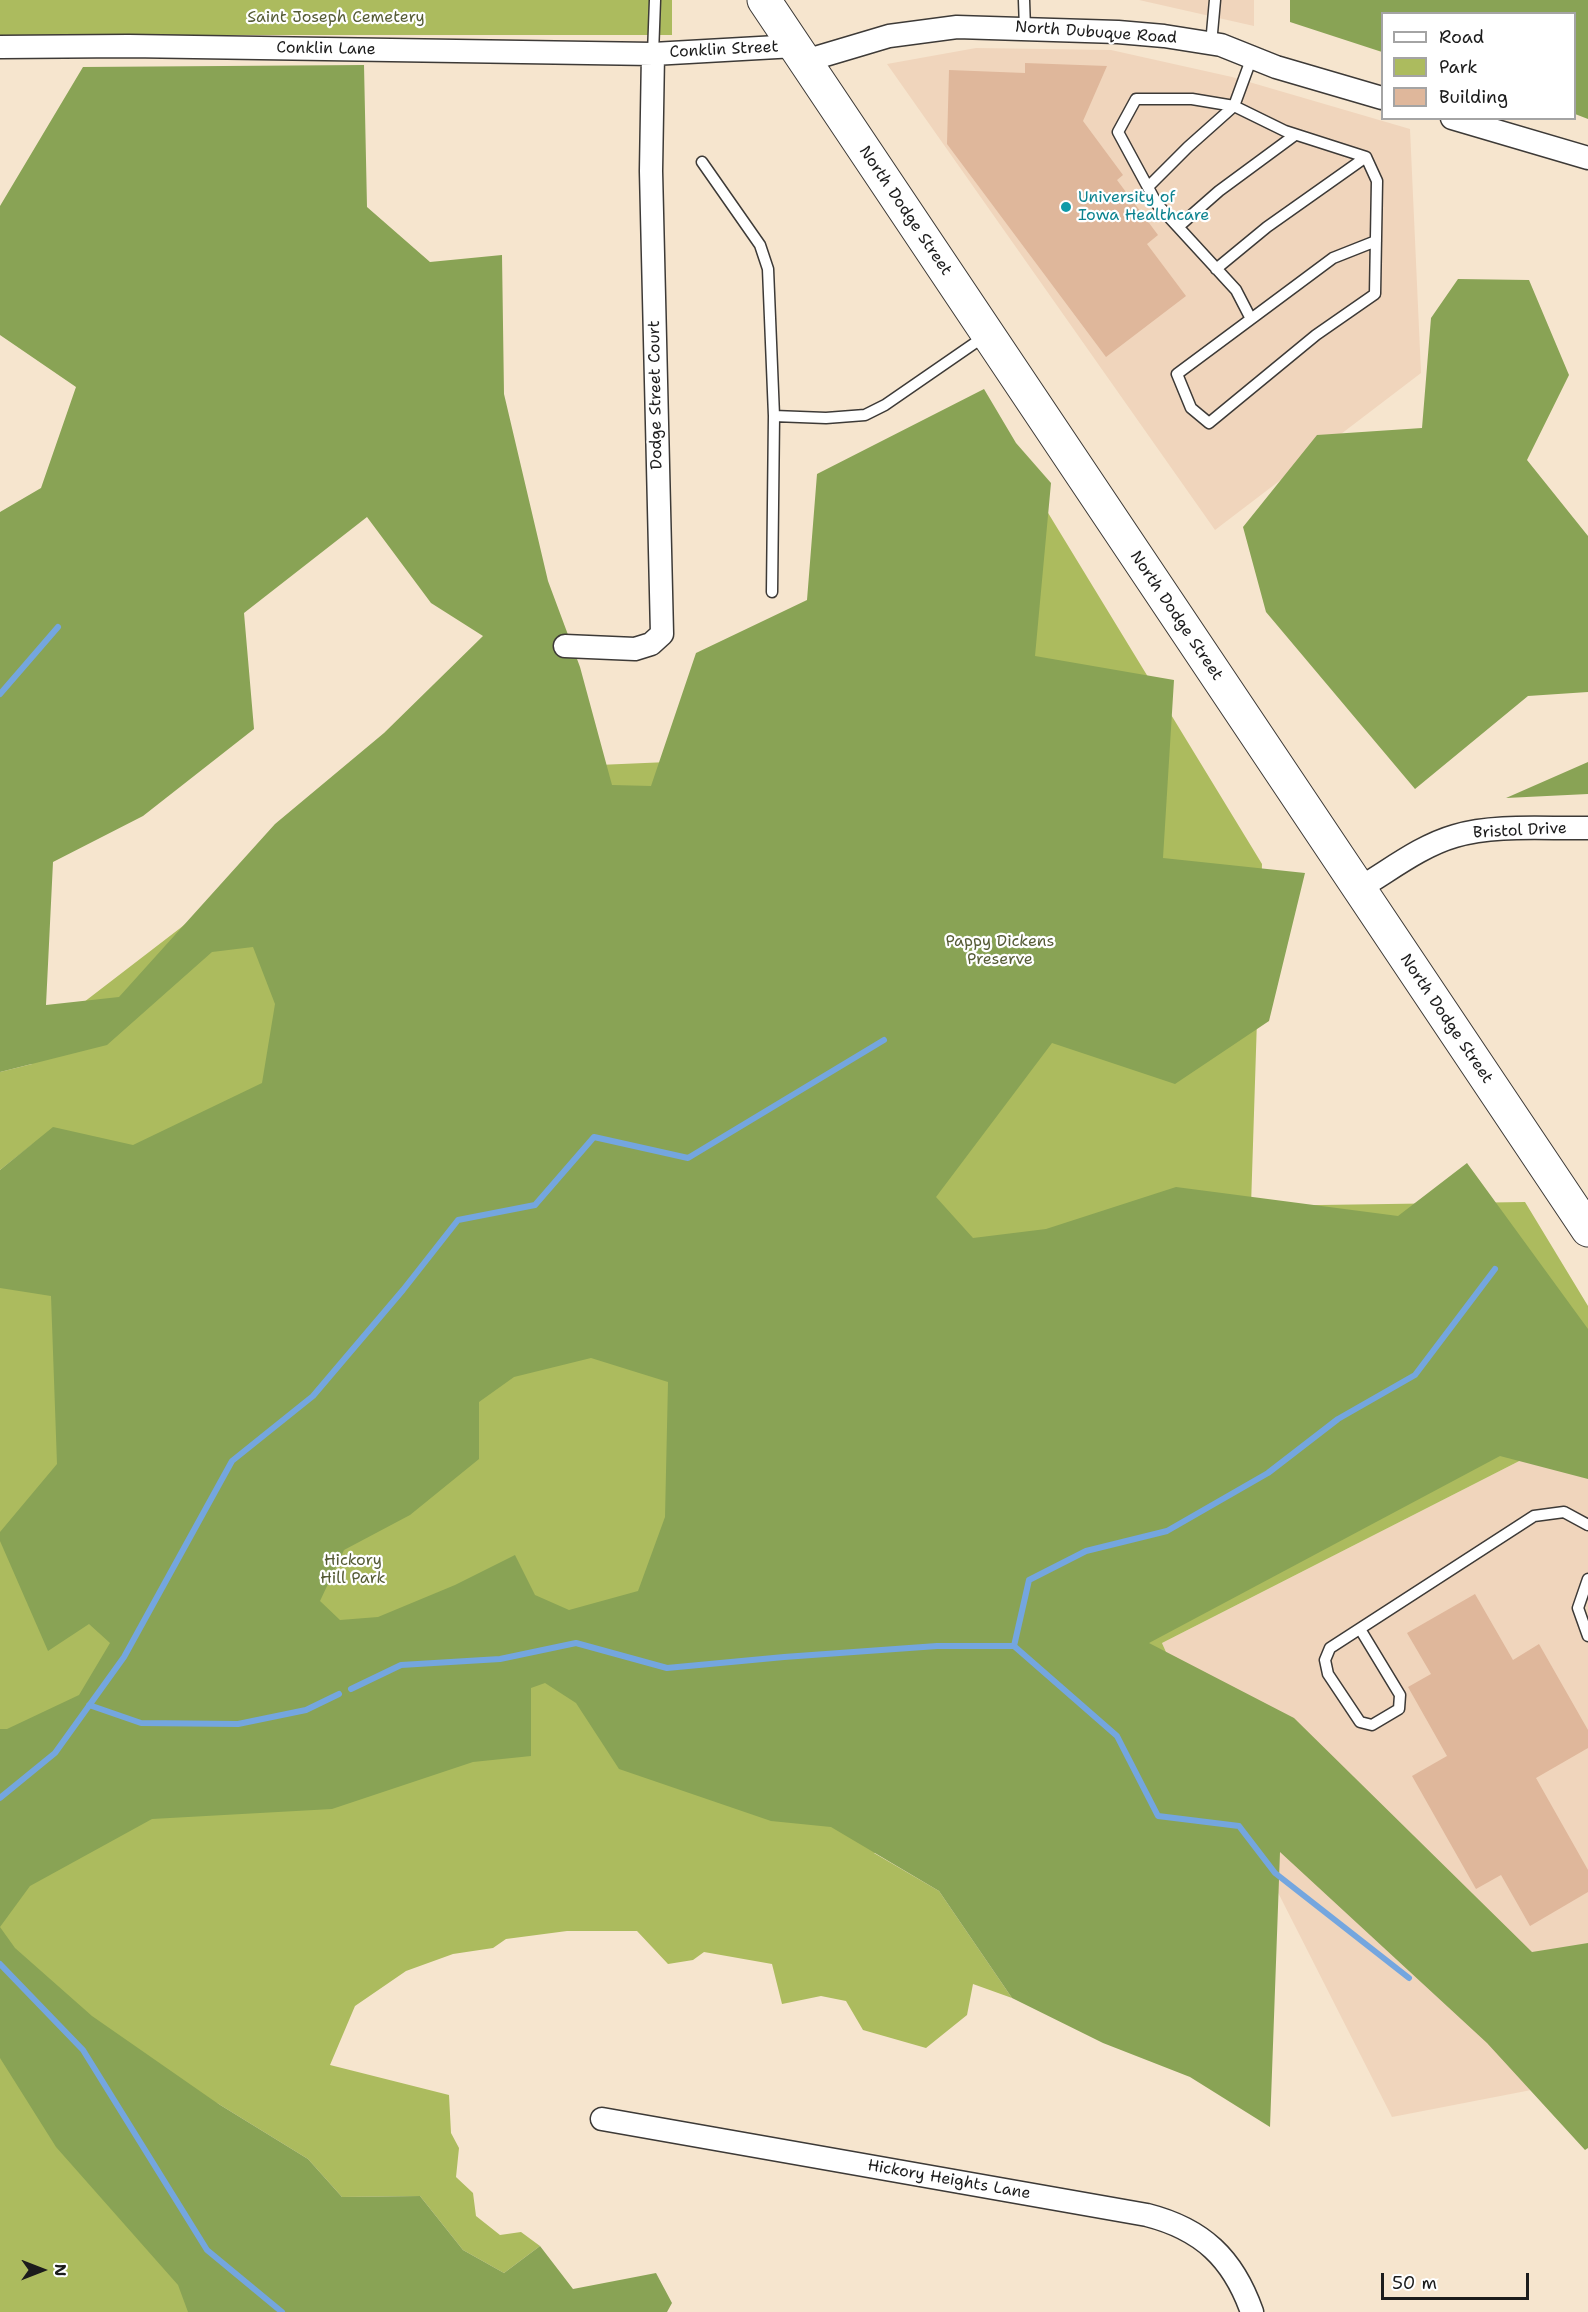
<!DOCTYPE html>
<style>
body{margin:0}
#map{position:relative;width:1588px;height:2312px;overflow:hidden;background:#f6e5ce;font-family:"Shantell Sans",sans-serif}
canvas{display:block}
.legend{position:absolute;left:1381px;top:12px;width:195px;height:108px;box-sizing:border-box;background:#fff;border:2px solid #a4a4a4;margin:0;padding:8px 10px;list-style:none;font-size:18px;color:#1c1c1c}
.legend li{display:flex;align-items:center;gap:12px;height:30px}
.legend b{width:30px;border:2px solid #a4a4a4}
.north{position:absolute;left:12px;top:2240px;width:60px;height:60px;-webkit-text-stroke:4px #fff;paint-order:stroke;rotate:90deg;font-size:16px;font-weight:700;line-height:24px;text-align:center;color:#1c1c1c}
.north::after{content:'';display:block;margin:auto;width:21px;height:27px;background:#1c1c1c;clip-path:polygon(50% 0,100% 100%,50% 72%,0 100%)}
.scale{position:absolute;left:1381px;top:2273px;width:148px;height:27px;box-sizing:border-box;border:3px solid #1c1c1c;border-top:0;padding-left:8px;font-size:18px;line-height:21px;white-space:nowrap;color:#1c1c1c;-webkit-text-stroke:4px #fff;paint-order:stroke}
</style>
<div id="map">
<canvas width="1588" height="2312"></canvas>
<ul class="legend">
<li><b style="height:8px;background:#fff"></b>Road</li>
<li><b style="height:16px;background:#acbb5e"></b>Park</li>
<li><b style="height:16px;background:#dfb79b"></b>Building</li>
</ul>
<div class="north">N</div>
<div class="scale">50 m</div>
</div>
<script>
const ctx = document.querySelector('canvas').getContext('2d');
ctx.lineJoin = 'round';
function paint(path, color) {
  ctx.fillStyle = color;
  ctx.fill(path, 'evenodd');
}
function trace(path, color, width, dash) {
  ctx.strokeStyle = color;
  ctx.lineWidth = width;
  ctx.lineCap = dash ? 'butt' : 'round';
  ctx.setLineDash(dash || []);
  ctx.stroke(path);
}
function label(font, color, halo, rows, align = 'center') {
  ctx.font = font + ' "Shantell Sans",sans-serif';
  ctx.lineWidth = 4.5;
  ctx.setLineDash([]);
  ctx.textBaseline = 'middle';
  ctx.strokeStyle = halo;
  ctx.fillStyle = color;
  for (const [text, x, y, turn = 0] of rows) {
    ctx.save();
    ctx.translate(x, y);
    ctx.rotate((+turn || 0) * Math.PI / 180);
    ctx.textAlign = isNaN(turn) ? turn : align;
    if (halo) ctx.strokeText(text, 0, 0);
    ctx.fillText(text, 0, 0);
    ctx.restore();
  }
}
const built = new Path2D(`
 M 1139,0 L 1254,0 L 1254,26 Z
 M 976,48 L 1111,50 L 1232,77 L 1410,129 L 1421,373 L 1215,530 L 887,64 Z
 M 1588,1426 L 1588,2079 L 1392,2117 L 1231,1800 L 1162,1643 Z`);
const green = new Path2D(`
 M 0,0 L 672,0 L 672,35 L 0,35 Z
 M 989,416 L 1262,864 L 1251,1206 L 1525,1202 L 1588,1306 L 1588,1426 L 1162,1643 L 1231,1800 L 874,1853 L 939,1891 L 1012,1998 L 973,1984 L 967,2015 L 926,2048 L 863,2030 L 846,2001 L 821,1996 L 782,2004 L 772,1964 L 704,1952 L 693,1960 L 668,1964 L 637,1931 L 567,1931 L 506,1939 L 493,1948 L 453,1954 L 406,1971 L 355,2006 L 330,2065 L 449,2095 L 451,2133 L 459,2148 L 456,2177 L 473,2193 L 476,2216 L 500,2235 L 521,2232 L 540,2246 L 504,2273 L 463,2250 L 420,2196 L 342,2197 L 308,2159 L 217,2103 L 414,2312 L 0,2312 L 0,1223 L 34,1143 L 0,1170 L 0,1072 L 32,1064 L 32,1042 L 447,723 L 575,766 L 831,755 Z`);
const forest = new Path2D(`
 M 1290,0 L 1588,0 L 1588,119 L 1575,114 L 1574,14 L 1382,14 L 1382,52 L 1290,22 Z
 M 364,65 L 367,207 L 430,262 L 502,255 L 504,394 L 548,581 L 580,667 L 612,785 L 651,786 L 696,653 L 807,600 L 817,474 L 984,389 L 1016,443 L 1051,483 L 1035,656 L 1174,680 L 1163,858 L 1305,873 L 1269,1021 L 1175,1084 L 1052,1043 L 936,1197 L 973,1238 L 1046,1229 L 1176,1187 L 1398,1216 L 1467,1163 L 1588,1329 L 1588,1479 L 1500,1456 L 1149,1643 L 1294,1718 L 1532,1952 L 1588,1943 L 1588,2148 L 1585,2150 L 1487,2043 L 1280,1852 L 1270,2127 L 1190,2077 L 1103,2043 L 1012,1998 L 939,1891 L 831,1827 L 771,1821 L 619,1769 L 576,1703 L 545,1683 L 531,1688 L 531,1756 L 473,1762 L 332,1809 L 152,1819 L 30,1886 L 0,1927 L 15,1948 L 92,2016 L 217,2103 L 308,2159 L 342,2197 L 420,2196 L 463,2250 L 504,2273 L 540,2246 L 573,2289 L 656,2273 L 672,2303 L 667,2312 L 188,2312 L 178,2285 L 56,2147 L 0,2058 L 0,1729 L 7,1729 L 79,1695 L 110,1643 L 89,1624 L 48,1651 L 0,1541 L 0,1532 L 57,1464 L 51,1296 L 0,1288 L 0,1170 L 53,1127 L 133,1145 L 262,1083 L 275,1004 L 253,947 L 212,952 L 107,1045 L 0,1072 L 0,512 L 41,488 L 76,387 L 0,335 L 0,206 L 83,67 ZM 367,517 L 431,603 L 483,636 L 384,733 L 275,824 L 119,997 L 46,1005 L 53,862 L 143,816 L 254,729 L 244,613 ZM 591,1358 L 668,1382 L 665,1517 L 638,1591 L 569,1610 L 535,1595 L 515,1555 L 455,1585 L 378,1617 L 340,1620 L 320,1601 L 344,1550 L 410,1515 L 479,1459 L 479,1402 L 514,1377 Z
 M 1458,279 L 1529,280 L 1569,375 L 1527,460 L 1588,536 L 1588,692 L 1528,696 L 1415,789 L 1266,612 L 1243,527 L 1317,435 L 1422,428 L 1431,318 Z
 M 1588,762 L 1588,794 L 1506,798 Z`);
const stream = new Path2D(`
 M 0,694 L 58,627
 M 1014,1646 L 1029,1580 L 1086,1551 L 1167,1531 L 1268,1473 L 1338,1419 L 1415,1375 L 1495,1269
 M 351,1689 L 401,1665 L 500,1659 L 576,1643 L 667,1668 L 784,1657 L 937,1646 L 1014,1646 L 1117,1736 L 1158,1816 L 1239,1826 L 1275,1873 L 1409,1978
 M 89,1705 L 141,1723 L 238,1724 L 306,1710 L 339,1694
 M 0,1798 L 55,1753 L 124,1657 L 232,1461 L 313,1396 L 403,1290 L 458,1220 L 535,1205 L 594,1137 L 688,1158 L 884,1040
 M 0,1964 L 83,2050 L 207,2250 L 282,2312`);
const building = new Path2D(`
 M 1025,63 L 1107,66 L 1083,121 L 1123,175 L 1117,180 L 1158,235 L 1147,244 L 1186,296 L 1106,357 L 947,144 L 949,70 L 1025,73 Z
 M 1475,1594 L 1513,1660 L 1539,1644 L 1588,1730 L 1588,1748 L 1536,1778 L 1588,1870 L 1588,1892 L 1530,1926 L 1501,1875 L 1476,1889 L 1412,1776 L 1447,1756 L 1408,1687 L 1431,1674 L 1407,1633 Z`);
const lane = new Path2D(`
 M 1024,0 L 1025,29
 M 1211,44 L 1215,0
 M 653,54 L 655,0
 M 702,162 L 760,245 L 768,269 L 774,416 L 826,418 L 865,415 L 885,405 L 985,336
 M 1148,187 L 1188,147 L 1234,106 L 1285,131 L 1366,157 L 1377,181 L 1375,294 L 1316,335 L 1209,423 L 1191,408 L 1177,374 L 1251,319 L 1236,290 L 1157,204 L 1118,132 L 1136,99 L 1192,99 L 1234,106 L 1252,57
 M 1178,227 L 1219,191 L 1295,135
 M 1216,269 L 1267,227 L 1366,157
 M 1251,319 L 1333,258 L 1376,241
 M 772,592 L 774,416
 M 1588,1579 L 1578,1608 L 1588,1636
 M 1360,1629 L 1400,1695 L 1399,1709 L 1372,1725 L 1360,1722 L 1328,1674 L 1325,1660 L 1330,1648 L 1534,1516 L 1564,1512 L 1588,1525`);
const street = new Path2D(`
 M 0,47 L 129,46 L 653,54 L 795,46
 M 805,61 L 889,36 L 957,27 L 1118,32 L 1164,36 L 1221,45 L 1276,67 L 1382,98
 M 1452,118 L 1588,158
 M 565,646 L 635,649 L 651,644 L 662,634 L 651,171 L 653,54
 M 1358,889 C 1389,871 1420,846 1455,836 C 1495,824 1546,829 1588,828
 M 602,2119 L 1147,2215 C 1202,2229 1233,2258 1252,2312`);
const primary = new Path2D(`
 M 764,0 L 1588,1230`);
const markers = [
 [1066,207,6,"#0f9aa8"]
];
const parkNames = [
 ["Saint Joseph Cemetery",336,18],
 ["Pappy Dickens",1000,942],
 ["Preserve",1000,960],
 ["Hickory",353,1561],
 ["Hill Park",353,1579]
];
const streetNames = [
 ["North Dubuque Road",1096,33,4],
 ["Conklin Lane",326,49,1],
 ["Conklin Street",724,50,-3],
 ["North Dodge Street",905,211,56],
 ["Dodge Street Court",656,395,-91],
 ["North Dodge Street",1176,616,56],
 ["Bristol Drive",1520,831,-3],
 ["North Dodge Street",1446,1019,56],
 ["Hickory Heights Lane",949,2180,10]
];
const cultureNames = [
 ["University of",1078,198],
 ["Iowa Healthcare",1078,216]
];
paint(built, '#f0d5bc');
paint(green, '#acbb5e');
paint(forest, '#89a355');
trace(stream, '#74a6df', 6);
paint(building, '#dfb79b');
trace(lane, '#3d3a37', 13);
trace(street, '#3d3a37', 25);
trace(primary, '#3d3a37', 35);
trace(lane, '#fff', 10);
trace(street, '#fff', 22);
trace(primary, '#fff', 33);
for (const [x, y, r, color] of markers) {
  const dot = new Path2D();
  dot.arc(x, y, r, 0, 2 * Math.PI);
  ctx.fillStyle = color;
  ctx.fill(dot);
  trace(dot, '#fff', 2);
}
label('16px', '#565c36', '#fff', parkNames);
label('16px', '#1c1c1c', '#fff', streetNames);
label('16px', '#0d838f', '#fff', cultureNames, 'left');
</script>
